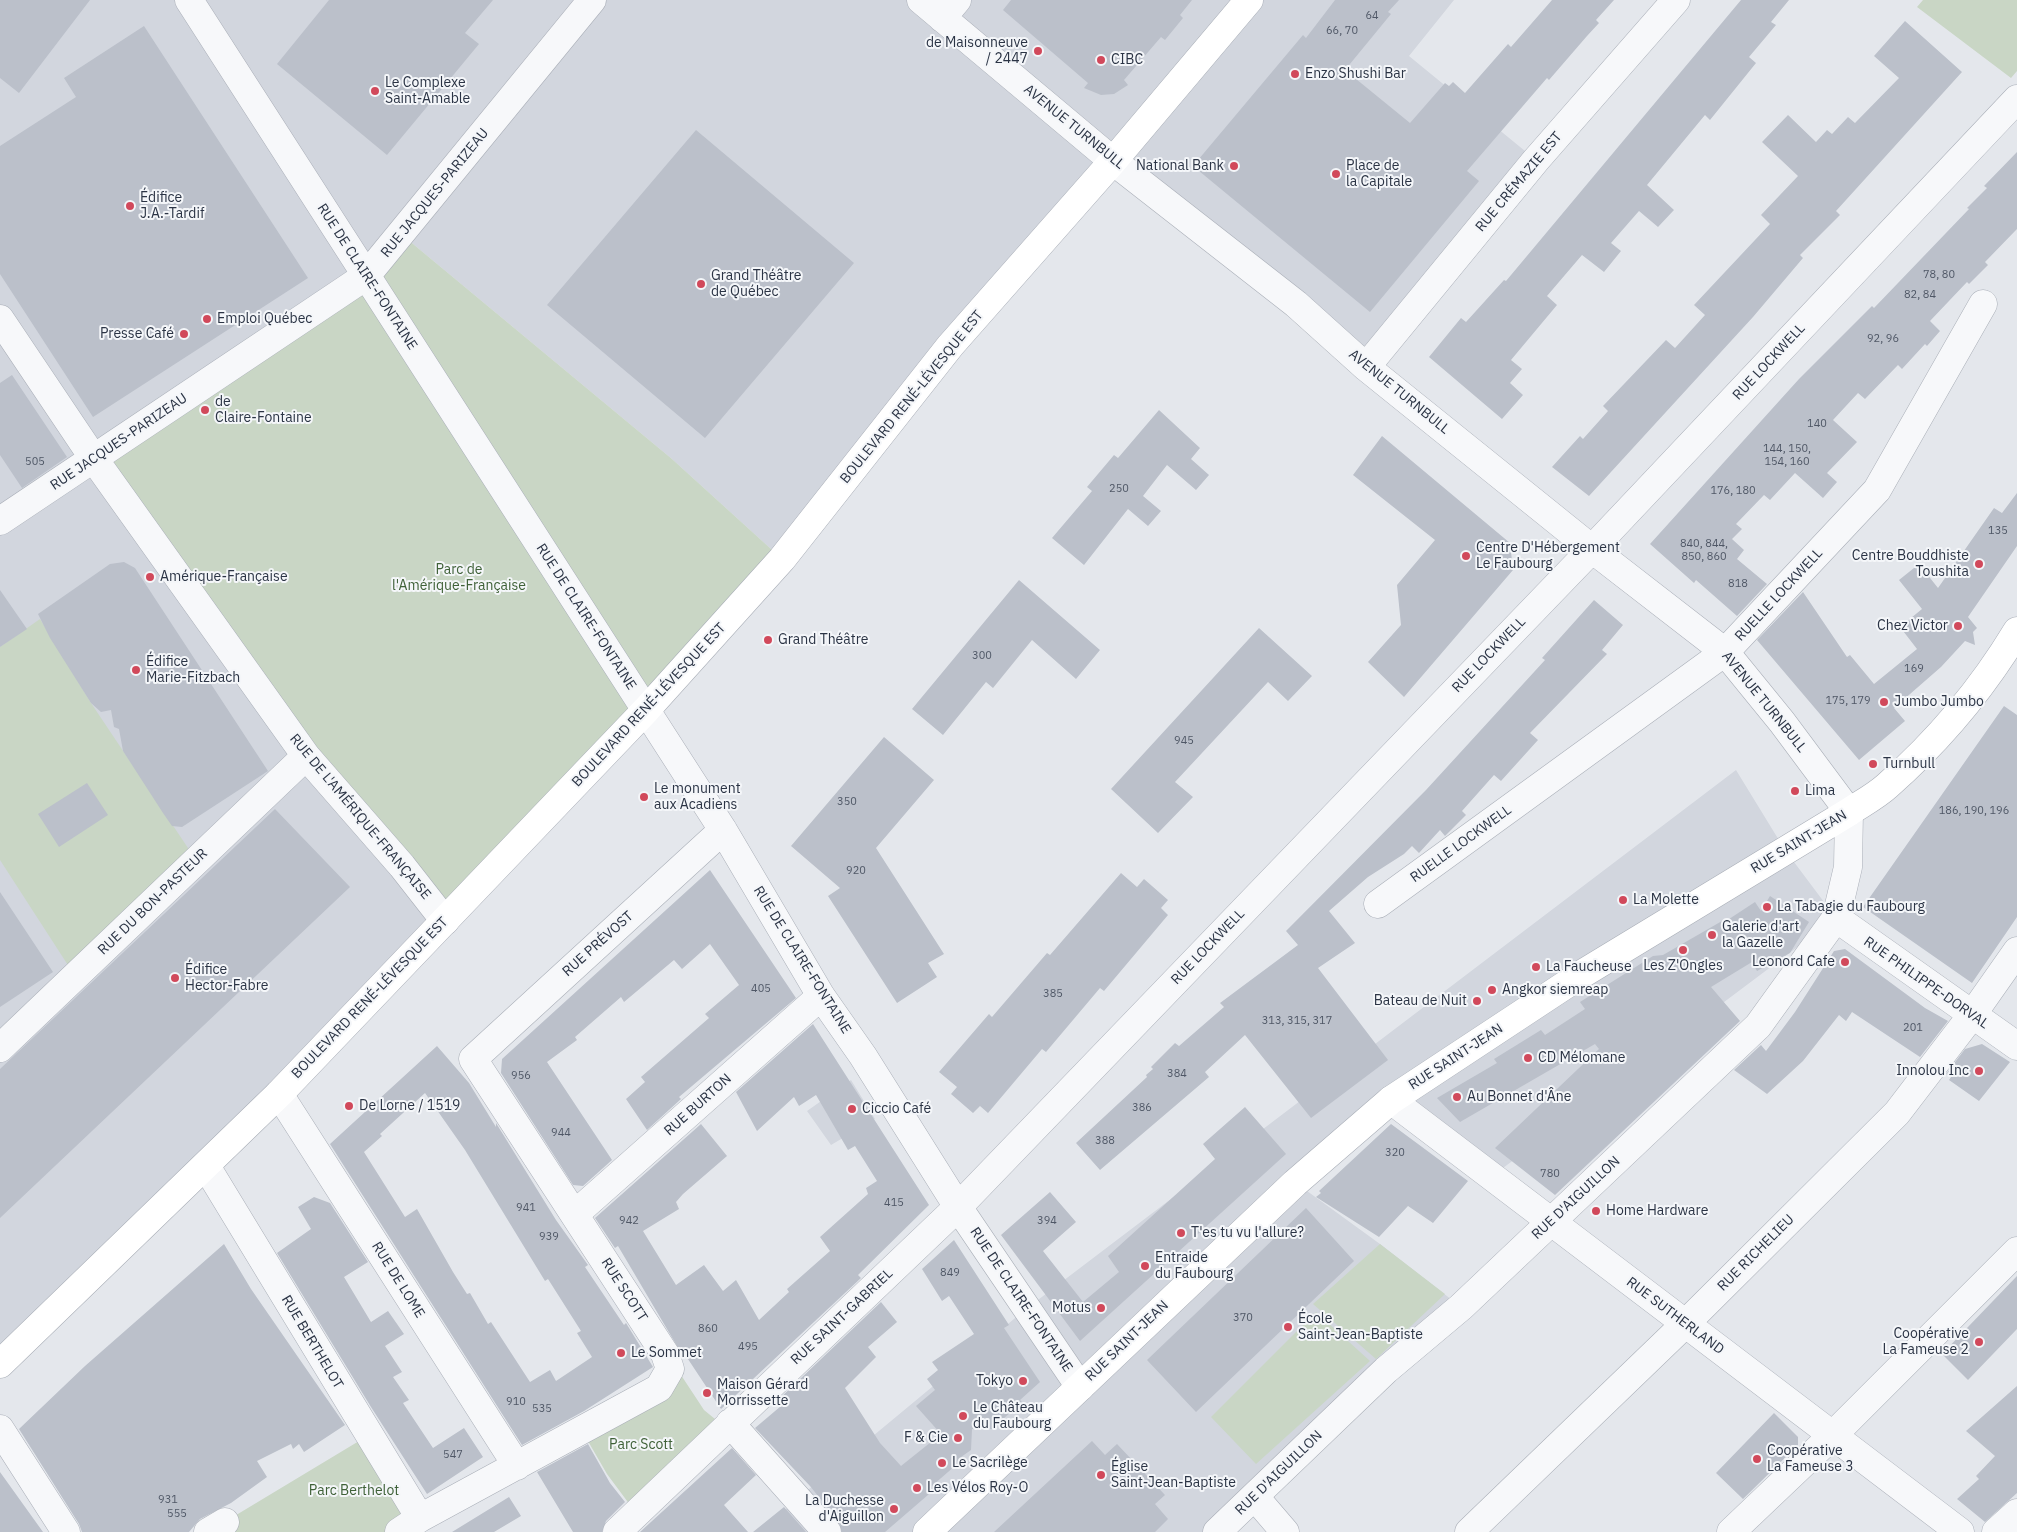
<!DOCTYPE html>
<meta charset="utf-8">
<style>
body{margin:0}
canvas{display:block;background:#e4e7ec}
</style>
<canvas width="2017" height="1532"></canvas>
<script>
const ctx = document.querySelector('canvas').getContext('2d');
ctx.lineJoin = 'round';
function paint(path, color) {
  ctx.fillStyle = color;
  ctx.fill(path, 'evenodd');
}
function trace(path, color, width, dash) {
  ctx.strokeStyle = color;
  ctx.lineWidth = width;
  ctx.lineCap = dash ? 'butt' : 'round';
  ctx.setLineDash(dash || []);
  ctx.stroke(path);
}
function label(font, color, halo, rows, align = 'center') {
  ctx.font = font + ' "IBM Plex Sans",sans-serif';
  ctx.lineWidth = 4;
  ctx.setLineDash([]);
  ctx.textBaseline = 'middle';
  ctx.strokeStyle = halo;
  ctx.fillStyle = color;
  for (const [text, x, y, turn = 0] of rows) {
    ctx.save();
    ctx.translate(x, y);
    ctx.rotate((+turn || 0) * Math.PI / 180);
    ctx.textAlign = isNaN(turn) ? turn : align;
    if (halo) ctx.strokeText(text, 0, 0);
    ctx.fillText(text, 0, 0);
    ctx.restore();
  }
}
const built = new Path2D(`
 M 0,0 L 1454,0 L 1409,56 L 1536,160 L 1366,367 L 1113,161 L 782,559 L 672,459 L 401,234 L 445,921 L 0,1363 Z
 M 1736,770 L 1785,850 L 1836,918 L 1491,1177 L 1391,1100 L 1296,1183 L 1380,1244 L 1461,1307 L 1217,1532 L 761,1532 L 797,1499 L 1026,1309 Z
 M 851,1080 L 875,1119 L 831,1145 L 807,1111 Z`);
const green = new Path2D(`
 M 1923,0 L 2017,0 L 2017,71 L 2011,78 L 1917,7 Z
 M 401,234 L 672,459 L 782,559 L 445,921 L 94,459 Z
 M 40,619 L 91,703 L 190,851 L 75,976 L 0,860 L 0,647 Z
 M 1380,1244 L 1445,1294 L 1376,1359 L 1313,1304 Z
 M 1316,1312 L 1370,1361 L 1256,1464 L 1211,1417 Z
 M 679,1372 L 704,1410 L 715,1419 L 730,1423 L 633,1509 L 607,1474 L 581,1429 Z
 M 369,1435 L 420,1518 L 399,1532 L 208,1532 Z`);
const building = new Path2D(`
 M 0,0 L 90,0 L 19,93 L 0,78 Z
 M 329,0 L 493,0 L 465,33 L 479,44 L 387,155 L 277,64 Z
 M 1011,0 L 1192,0 L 1180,15 L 1183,18 L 1165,40 L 1161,37 L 1124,80 L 1128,85 L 1114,94 L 1101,95 L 1084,88 L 1088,83 L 1003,10 Z
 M 1335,0 L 1399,0 L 1388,12 L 1391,14 L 1345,70 L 1410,123 L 1445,83 L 1449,86 L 1453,82 L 1465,93 L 1508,44 L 1511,47 L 1552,0 L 1614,0 L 1596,20 L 1599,23 L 1587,36 L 1549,80 L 1547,78 L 1467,171 L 1479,181 L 1370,312 L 1193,166 L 1303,35 L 1306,38 Z
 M 1741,0 L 1789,0 L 1771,22 L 1776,25 L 1749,57 L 1756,63 L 1710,120 L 1705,115 L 1647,185 L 1674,210 L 1658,227 L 1639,211 L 1611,243 L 1621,251 L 1604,272 L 1582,255 L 1547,296 L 1557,305 L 1511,360 L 1522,369 L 1510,383 L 1523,395 L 1502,419 L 1429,357 L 1461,318 L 1466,322 L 1504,280 L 1506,281 Z
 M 1905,21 L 1962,72 L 1836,211 L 1840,215 L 1800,255 L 1803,258 L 1753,317 L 1589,496 L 1552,467 L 1580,436 L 1583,439 L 1608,411 L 1603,406 L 1666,340 L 1675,348 L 1705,315 L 1694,305 L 1770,224 L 1761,215 L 1798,176 L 1762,142 L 1788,115 L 1816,142 L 1827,130 L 1832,134 L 1848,117 L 1855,123 L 1899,78 L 1874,56 Z
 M 144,26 L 308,278 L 93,417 L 0,274 L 0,146 L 76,97 L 64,78 Z
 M 696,130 L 854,263 L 705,438 L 547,305 Z
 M 2017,152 L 2017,229 L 1985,262 L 1988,265 L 1969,284 L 1967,282 L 1930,321 L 1940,331 L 1927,346 L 1925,344 L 1902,369 L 1898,365 L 1865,399 L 1858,393 L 1833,420 L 1857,442 L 1827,473 L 1837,482 L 1823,498 L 1795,473 L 1770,500 L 1764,495 L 1736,524 L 1742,529 L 1732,539 L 1744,550 L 1737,559 L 1767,584 L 1737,616 L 1696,580 L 1694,583 L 1650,544 L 1799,379 L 1872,306 L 1874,308 L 1969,209 L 1967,208 L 1987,188 L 1984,186 Z
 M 12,375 L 67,457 L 22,488 L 0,455 L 0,383 Z
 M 1159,410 L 1200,448 L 1191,459 L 1209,475 L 1196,490 L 1167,465 L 1143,496 L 1161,511 L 1148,526 L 1128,509 L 1084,565 L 1052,538 L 1092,491 L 1087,487 L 1114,455 L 1118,458 Z
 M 1382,436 L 1510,543 L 1513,570 L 1404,697 L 1368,662 L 1401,625 L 1397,585 L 1435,540 L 1353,475 Z
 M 2017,493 L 2017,546 L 1968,617 L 1977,628 L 1973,632 L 1975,645 L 1965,641 L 1941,667 L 1894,708 L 1905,721 L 1859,760 L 1757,640 L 1803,592 L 1847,657 L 1850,655 L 1874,684 L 1917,649 L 1900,627 L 1922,609 L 1899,580 L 1919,564 L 1938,588 L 1994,508 L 2002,513 Z
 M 124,562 L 135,568 L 268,771 L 182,827 L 172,826 L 163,813 L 123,751 L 119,729 L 114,727 L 111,710 L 101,712 L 91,703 L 50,638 L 38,614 L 110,564 Z
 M 1019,580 L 1100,650 L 1076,679 L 1032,640 L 993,688 L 986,682 L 943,735 L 912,709 Z
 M 0,590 L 27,629 L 0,647 Z
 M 1594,600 L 1623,625 L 1602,650 L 1607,654 L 1530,733 L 1538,740 L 1501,781 L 1494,775 L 1462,811 L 1466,815 L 1445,836 L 1440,830 L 1419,853 L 1412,846 L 1404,854 L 1368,877 L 1329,911 L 1355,943 L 1318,968 L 1388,1060 L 1311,1118 L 1245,1035 L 1205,1072 L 1209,1077 L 1100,1170 L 1076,1143 L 1147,1077 L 1146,1075 L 1153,1069 L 1151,1067 L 1175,1043 L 1179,1046 L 1224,1007 L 1220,1003 L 1298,945 L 1286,931 L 1426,790 L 1545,660 L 1542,658 Z
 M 1259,628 L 1312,676 L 1288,701 L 1268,682 L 1175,782 L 1193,797 L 1158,833 L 1111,789 Z
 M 2004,706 L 2017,715 L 2017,917 L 1972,983 L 1863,907 Z
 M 884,737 L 934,780 L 876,848 L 944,954 L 928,963 L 937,977 L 897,1003 L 828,896 L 840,888 L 791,846 Z
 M 87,783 L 108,815 L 59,847 L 38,814 Z
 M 275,809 L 350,887 L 0,1218 L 0,1069 Z
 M 710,870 L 796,998 L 679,1097 L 681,1099 L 647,1130 L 626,1099 L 645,1082 L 641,1077 L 709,1018 L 705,1014 L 739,985 L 710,944 L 682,969 L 674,960 L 624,1002 L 621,997 L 575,1037 L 577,1040 L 547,1062 L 612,1160 L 583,1186 L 573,1185 L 501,1073 L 502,1059 Z
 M 1121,873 L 1137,887 L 1144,879 L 1168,900 L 1161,908 L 1168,915 L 1104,991 L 1100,988 L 1046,1052 L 1042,1049 L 988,1113 L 980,1106 L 973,1113 L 951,1094 L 957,1087 L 939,1072 L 989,1014 L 992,1017 L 1047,953 L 1050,955 Z
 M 0,892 L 53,972 L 0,1007 Z
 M 1770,896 L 1809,922 L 1790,953 L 1757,971 L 1752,962 L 1711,987 L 1740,1021 L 1555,1195 L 1495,1148 L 1599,1049 L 1595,1044 L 1460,1122 L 1437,1098 L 1497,1063 L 1494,1059 L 1541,1030 L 1545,1035 L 1585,1009 L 1580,1002 L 1653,956 L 1663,955 L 1722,921 L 1723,923 L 1755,902 L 1761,911 Z
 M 1845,949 L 1925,1008 L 1948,1021 L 1920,1057 L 1852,1012 L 1846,1021 L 1839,1015 L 1803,1061 L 1767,1094 L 1734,1070 L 1761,1045 L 1766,1051 L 1795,1012 L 1834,951 Z
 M 813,1024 L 929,1205 L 858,1275 L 861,1278 L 721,1409 L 682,1350 L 680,1351 L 618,1246 L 615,1248 L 595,1218 L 701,1124 L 727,1156 L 683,1194 L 676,1202 L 679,1209 L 643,1231 L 676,1285 L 704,1265 L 723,1291 L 736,1280 L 759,1320 L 789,1292 L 787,1289 L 830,1251 L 820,1237 L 868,1194 L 866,1188 L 877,1181 L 855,1146 L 848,1150 L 816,1095 L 799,1106 L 794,1097 L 757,1131 L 736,1092 Z
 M 1982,1044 L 2010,1062 L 1979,1101 L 1949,1080 L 1951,1077 L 1946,1074 L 1965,1049 Z
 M 437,1046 L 469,1083 L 496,1127 L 496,1123 L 556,1220 L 588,1265 L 585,1267 L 624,1325 L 626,1323 L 653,1367 L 584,1411 L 522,1445 L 330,1144 ZM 425,1093 L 465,1150 L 545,1281 L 548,1279 L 581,1331 L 577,1333 L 592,1357 L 556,1381 L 550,1370 L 530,1382 L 491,1322 L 488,1324 L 470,1293 L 467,1294 L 453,1272 L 417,1209 L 405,1217 L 364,1152 L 382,1136 L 380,1134 Z
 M 1245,1107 L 1286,1154 L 1080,1341 L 1001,1235 L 1050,1192 L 1076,1222 L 1043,1251 L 1083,1302 L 1119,1272 L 1108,1256 L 1215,1159 L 1203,1144 Z
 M 1391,1124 L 1468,1181 L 1433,1223 L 1408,1206 L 1379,1237 L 1316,1197 L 1321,1193 L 1319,1191 Z
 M 314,1197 L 330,1203 L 368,1262 L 344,1277 L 371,1322 L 388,1311 L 404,1334 L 385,1346 L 402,1372 L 393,1377 L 409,1400 L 403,1403 L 433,1448 L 464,1428 L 483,1457 L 427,1494 L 371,1407 L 277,1253 L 311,1229 L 298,1207 Z
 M 1306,1208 L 1354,1261 L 1196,1412 L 1147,1360 Z
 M 954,1240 L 1009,1325 L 1004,1328 L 1040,1382 L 1020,1400 L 1022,1402 L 992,1429 L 972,1429 L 971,1450 L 961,1457 L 963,1459 L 933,1485 L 936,1488 L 885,1532 L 842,1532 L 839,1522 L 810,1486 L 755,1428 L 781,1406 L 777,1401 L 881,1302 L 897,1322 L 868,1347 L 876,1357 L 845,1388 L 880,1443 L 901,1466 L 941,1434 L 916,1406 L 935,1390 L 927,1379 L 938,1370 L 932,1362 L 974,1334 L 949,1296 L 942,1301 L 922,1269 Z
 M 224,1244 L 251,1289 L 345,1425 L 304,1452 L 299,1444 L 293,1449 L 291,1444 L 257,1461 L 267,1477 L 231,1503 L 200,1519 L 189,1532 L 82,1532 L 79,1524 L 19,1429 L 85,1366 Z
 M 2017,1276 L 2017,1329 L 1968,1380 L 1942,1354 Z
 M 2017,1386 L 2017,1493 L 1985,1522 L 1957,1499 L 1979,1479 L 1976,1476 L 1995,1456 L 1966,1431 Z
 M 1774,1413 L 1798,1437 L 1798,1445 L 1743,1499 L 1716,1473 Z
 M 1092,1441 L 1105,1455 L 1117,1444 L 1165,1495 L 1155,1504 L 1168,1519 L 1155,1532 L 994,1532 Z
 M 588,1444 L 610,1483 L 625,1502 L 606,1521 L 602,1532 L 573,1532 L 537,1472 Z
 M 732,1448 L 756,1475 L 724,1505 L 748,1532 L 640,1532 Z
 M 0,1472 L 43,1532 L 0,1532 Z
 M 509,1497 L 521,1516 L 494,1532 L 452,1532 Z
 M 784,1507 L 806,1532 L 753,1532 Z`);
const minor = new Path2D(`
 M 189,0 L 723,830 L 821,996 L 863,1056 L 958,1207 L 1080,1387
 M 921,0 L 1113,161 L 1296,304 L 1366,367 L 1592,549 L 1725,652 L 1782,722 L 1849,812
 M 942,18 L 957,0
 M 0,319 L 94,459 L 306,756 L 402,866 L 445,921
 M 1366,367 L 1536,160 L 1676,0
 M 0,521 L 366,276 L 592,0
 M 1378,904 L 1725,652 L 1877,490 L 1983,304
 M 1836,918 L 2017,1046
 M 0,1048 L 306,756
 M 279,1094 L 517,1466
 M 1391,1100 L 1960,1532
 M 206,1166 L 420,1518
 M 575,1214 L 821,996
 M 730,1423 L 827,1532
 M 0,1429 L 66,1532
 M 1255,1497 L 1285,1532
 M 208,1532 L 225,1522
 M 399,1532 L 420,1518 L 659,1388 L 670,1369 L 665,1354 L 473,1059 L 723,830
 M 617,1532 L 958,1207 L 1592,549 L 2017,99
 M 1469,1532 L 1685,1324 L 1897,1113 L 1972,1015 L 2017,951
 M 1731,1532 L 1833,1435 L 2017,1251
 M 1996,1532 L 2017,1513`);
const tertiary = new Path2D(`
 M 1217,1532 L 1386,1370 L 1461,1307 L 1758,1026 L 1836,918 L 1848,867 L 1849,812`);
const secondary = new Path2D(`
 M 0,1364 L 279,1094 L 646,710 L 782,559 L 950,346 L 1113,161 L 1249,0
 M 927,1532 L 1295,1183 L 1391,1100 L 1582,974 L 1849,812 C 1861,804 1876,796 1887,786 C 1937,742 1982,689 2017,631`);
const markers = [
 [1038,51,5,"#d1495b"],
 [1101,60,5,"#d1495b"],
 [1295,74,5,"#d1495b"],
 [375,91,5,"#d1495b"],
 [1234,166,5,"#d1495b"],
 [1336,174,5,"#d1495b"],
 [130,206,5,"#d1495b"],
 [701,284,5,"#d1495b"],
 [207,319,5,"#d1495b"],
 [184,334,5,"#d1495b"],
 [205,410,5,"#d1495b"],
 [1466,556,5,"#d1495b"],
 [1979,564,5,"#d1495b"],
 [150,577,5,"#d1495b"],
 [1958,626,5,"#d1495b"],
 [768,640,5,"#d1495b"],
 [136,670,5,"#d1495b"],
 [1884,702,5,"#d1495b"],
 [1873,764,5,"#d1495b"],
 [1795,791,5,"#d1495b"],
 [644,797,5,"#d1495b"],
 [1623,900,5,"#d1495b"],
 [1767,907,5,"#d1495b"],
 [1712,935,5,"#d1495b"],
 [1683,950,5,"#d1495b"],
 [1845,962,5,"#d1495b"],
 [1536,967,5,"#d1495b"],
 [175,978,5,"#d1495b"],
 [1492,990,5,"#d1495b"],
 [1477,1001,5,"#d1495b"],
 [1528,1058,5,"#d1495b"],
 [1979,1071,5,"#d1495b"],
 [1457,1097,5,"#d1495b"],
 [349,1106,5,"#d1495b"],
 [852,1109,5,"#d1495b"],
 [1596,1211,5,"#d1495b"],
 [1181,1233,5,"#d1495b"],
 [1145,1266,5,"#d1495b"],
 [1101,1308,5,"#d1495b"],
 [1288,1327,5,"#d1495b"],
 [1979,1342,5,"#d1495b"],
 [621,1353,5,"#d1495b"],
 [1023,1381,5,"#d1495b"],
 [707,1393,5,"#d1495b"],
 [963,1416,5,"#d1495b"],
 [958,1438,5,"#d1495b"],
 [1757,1459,5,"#d1495b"],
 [942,1463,5,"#d1495b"],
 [1101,1475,5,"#d1495b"],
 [917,1488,5,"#d1495b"],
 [894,1509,5,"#d1495b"]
];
const numberNames = [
 ["64",1372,16],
 ["66, 70",1342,31],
 ["78, 80",1939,275],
 ["82, 84",1920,295],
 ["92, 96",1883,339],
 ["140",1817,424],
 ["144, 150,",1787,449],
 ["154, 160",1787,462],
 ["505",35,462],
 ["250",1119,489],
 ["176, 180",1733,491],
 ["135",1998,531],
 ["840, 844,",1704,544],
 ["850, 860",1704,557],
 ["818",1738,584],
 ["300",982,656],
 ["169",1914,669],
 ["175, 179",1848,701],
 ["945",1184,741],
 ["350",847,802],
 ["186, 190, 196",1974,811],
 ["920",856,871],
 ["405",761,989],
 ["385",1053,994],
 ["313, 315, 317",1297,1021],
 ["201",1913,1028],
 ["384",1177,1074],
 ["956",521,1076],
 ["386",1142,1108],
 ["944",561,1133],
 ["388",1105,1141],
 ["320",1395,1153],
 ["780",1550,1174],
 ["415",894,1203],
 ["941",526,1208],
 ["942",629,1221],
 ["394",1047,1221],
 ["939",549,1237],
 ["849",950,1273],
 ["370",1243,1318],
 ["860",708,1329],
 ["495",748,1347],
 ["910",516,1402],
 ["535",542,1409],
 ["547",453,1455],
 ["931",168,1500],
 ["555",177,1514]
];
const poiNames = [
 ["de Maisonneuve",1028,43,"right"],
 ["/ 2447",1028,59,"right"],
 ["CIBC",1111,60],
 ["Enzo Shushi Bar",1305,74],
 ["Le Complexe",385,83],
 ["Saint-Amable",385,99],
 ["National Bank",1224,166,"right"],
 ["Place de",1346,166],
 ["la Capitale",1346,182],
 ["Édifice",140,198],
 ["J.A.-Tardif",140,214],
 ["Grand Théâtre",711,276],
 ["de Québec",711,292],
 ["Emploi Québec",217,319],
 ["Presse Café",174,334,"right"],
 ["de",215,402],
 ["Claire-Fontaine",215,418],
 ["Centre D'Hébergement",1476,548],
 ["Le Faubourg",1476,564],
 ["Centre Bouddhiste",1969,556,"right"],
 ["Toushita",1969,572,"right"],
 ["Amérique-Française",160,577],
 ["Chez Victor",1948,626,"right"],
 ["Grand Théâtre",778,640],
 ["Édifice",146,662],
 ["Marie-Fitzbach",146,678],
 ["Jumbo Jumbo",1894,702],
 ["Turnbull",1883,764],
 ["Le monument",654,789],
 ["aux Acadiens",654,805],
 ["Lima",1805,791],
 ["La Molette",1633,900],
 ["La Tabagie du Faubourg",1777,907],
 ["Galerie d'art",1722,927],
 ["la Gazelle",1722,943],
 ["Leonord Cafe",1835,962,"right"],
 ["Les Z'Ongles",1683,966,"center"],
 ["La Faucheuse",1546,967],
 ["Édifice",185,970],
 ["Hector-Fabre",185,986],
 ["Angkor siemreap",1502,990],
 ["Bateau de Nuit",1467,1001,"right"],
 ["CD Mélomane",1538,1058],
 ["Innolou Inc",1969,1071,"right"],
 ["Au Bonnet d'Âne",1467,1097],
 ["De Lorne / 1519",359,1106],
 ["Ciccio Café",862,1109],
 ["Home Hardware",1606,1211],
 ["T'es tu vu l'allure?",1191,1233],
 ["Entraide",1155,1258],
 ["du Faubourg",1155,1274],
 ["Motus",1091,1308,"right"],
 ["École",1298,1319],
 ["Saint-Jean-Baptiste",1298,1335],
 ["Coopérative",1969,1334,"right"],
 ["La Fameuse 2",1969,1350,"right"],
 ["Le Sommet",631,1353],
 ["Tokyo",1013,1381,"right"],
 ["Maison Gérard",717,1385],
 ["Morrissette",717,1401],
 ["Le Château",973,1408],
 ["du Faubourg",973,1424],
 ["F & Cie",948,1438,"right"],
 ["Coopérative",1767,1451],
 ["La Fameuse 3",1767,1467],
 ["Le Sacrilège",952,1463],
 ["Église",1111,1467],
 ["Saint-Jean-Baptiste",1111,1483],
 ["Les Vélos Roy-O",927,1488],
 ["La Duchesse",884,1501,"right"],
 ["d'Aiguillon",884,1517,"right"]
];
const streetNames = [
 ["AVENUE TURNBULL",1074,127,39],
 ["RUE CRÉMAZIE EST",1519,182,-50],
 ["RUE JACQUES-PARIZEAU",435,193,-51],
 ["RUE DE CLAIRE-FONTAINE",367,277,57],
 ["RUE LOCKWELL",1769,362,-47],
 ["AVENUE TURNBULL",1399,392,39],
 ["BOULEVARD RENÉ-LÉVESQUE EST",912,397,-51],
 ["RUE JACQUES-PARIZEAU",119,442,-34],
 ["RUELLE LOCKWELL",1779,595,-47],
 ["RUE DE CLAIRE-FONTAINE",586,617,57],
 ["RUE LOCKWELL",1489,655,-46],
 ["AVENUE TURNBULL",1764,702,51],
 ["BOULEVARD RENÉ-LÉVESQUE EST",649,705,-47],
 ["RUE DE L'AMÉRIQUE-FRANÇAISE",360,817,50],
 ["RUE SAINT-JEAN",1799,842,-31],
 ["RUELLE LOCKWELL",1461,844,-36],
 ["RUE DU BON-PASTEUR",153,902,-44],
 ["RUE PRÉVOST",598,944,-42],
 ["RUE LOCKWELL",1208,947,-46],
 ["RUE DE CLAIRE-FONTAINE",802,960,58],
 ["RUE PHILIPPE-DORVAL",1926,983,35],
 ["BOULEVARD RENÉ-LÉVESQUE EST",370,998,-46],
 ["RUE SAINT-JEAN",1456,1057,-33],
 ["RUE BURTON",698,1105,-42],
 ["RUE D'AIGUILLON",1576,1198,-43],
 ["RUE RICHELIEU",1756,1253,-45],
 ["RUE DE LOME",398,1280,58],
 ["RUE SCOTT",624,1290,57],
 ["RUE DE CLAIRE-FONTAINE",1021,1300,56],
 ["RUE SUTHERLAND",1675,1316,37],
 ["RUE SAINT-GABRIEL",842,1317,-43],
 ["RUE SAINT-JEAN",1127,1341,-44],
 ["RUE BERTHELOT",312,1342,59],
 ["RUE D'AIGUILLON",1279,1473,-44]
];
const parkNames = [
 ["Parc de",459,570],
 ["l'Amérique-Française",459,586],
 ["Parc Scott",641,1445],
 ["Parc Berthelot",354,1491]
];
paint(built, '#d2d6de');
paint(green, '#c9d6c5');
paint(building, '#bbc0ca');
trace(minor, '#a9aeb7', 29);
trace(tertiary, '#a9aeb7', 29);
trace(secondary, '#a9aeb7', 29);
trace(minor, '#f7f8fa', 28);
trace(tertiary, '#f7f8fa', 28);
trace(secondary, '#fff', 28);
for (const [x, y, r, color] of markers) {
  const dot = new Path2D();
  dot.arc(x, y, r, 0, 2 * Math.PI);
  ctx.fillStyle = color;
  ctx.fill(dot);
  trace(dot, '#f4f6f9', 2);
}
label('11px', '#4f5766', null, numberNames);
label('14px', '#2b3445', '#f4f6f9', poiNames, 'left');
label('14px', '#2b3445', '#f4f6f9', streetNames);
label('14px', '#3f6138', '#f4f6f9', parkNames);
</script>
